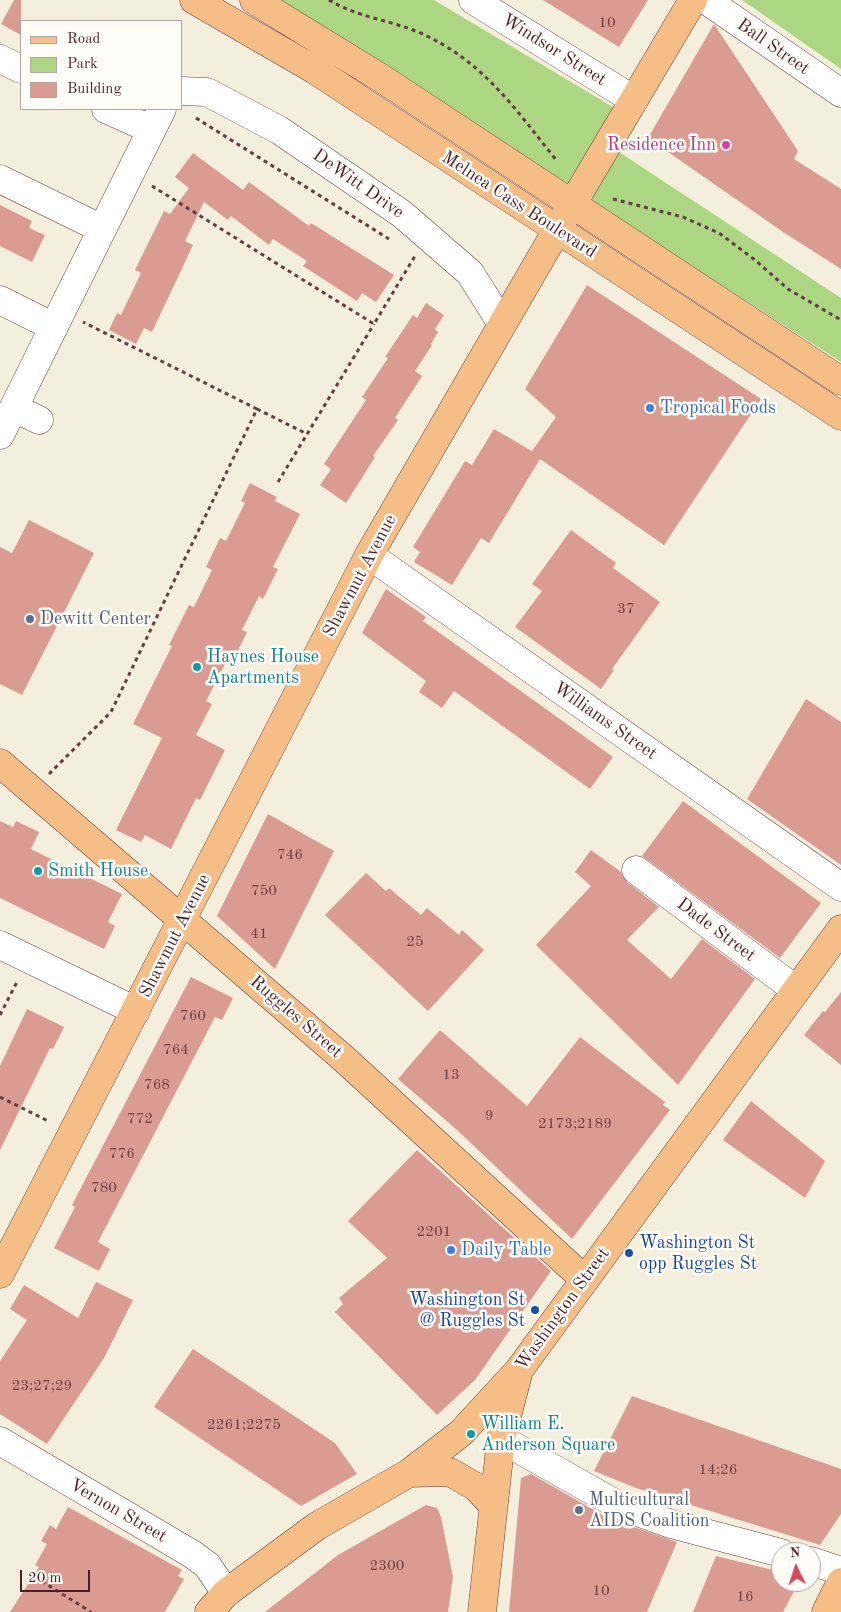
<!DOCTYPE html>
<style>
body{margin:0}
#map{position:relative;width:841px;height:1612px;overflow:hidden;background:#f4efdc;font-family:"Old Standard TT",serif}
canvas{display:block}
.legend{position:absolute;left:20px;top:20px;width:162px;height:90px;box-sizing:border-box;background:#fdfcf7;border:1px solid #b5a4a5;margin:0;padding:6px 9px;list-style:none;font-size:15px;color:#4a1f2b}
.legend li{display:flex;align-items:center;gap:10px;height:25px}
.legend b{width:25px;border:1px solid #b5a4a5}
.north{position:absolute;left:771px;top:1542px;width:50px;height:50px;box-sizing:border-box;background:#fdfcf7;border:1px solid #b5a4a5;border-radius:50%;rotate:356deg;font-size:14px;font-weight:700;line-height:20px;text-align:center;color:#4a1f2b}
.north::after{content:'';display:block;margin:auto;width:18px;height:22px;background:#d1495b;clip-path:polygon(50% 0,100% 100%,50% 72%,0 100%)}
.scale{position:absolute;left:20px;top:1570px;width:70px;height:22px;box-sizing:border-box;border:2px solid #4a1f2b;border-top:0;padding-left:6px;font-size:15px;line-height:18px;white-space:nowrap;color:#4a1f2b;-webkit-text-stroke:4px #fdfcf7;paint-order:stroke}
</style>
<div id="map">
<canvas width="841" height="1612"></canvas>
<ul class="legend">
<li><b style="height:6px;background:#f6be87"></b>Road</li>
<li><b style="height:14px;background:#acd682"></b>Park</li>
<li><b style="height:14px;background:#da9b93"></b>Building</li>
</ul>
<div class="north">N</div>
<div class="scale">20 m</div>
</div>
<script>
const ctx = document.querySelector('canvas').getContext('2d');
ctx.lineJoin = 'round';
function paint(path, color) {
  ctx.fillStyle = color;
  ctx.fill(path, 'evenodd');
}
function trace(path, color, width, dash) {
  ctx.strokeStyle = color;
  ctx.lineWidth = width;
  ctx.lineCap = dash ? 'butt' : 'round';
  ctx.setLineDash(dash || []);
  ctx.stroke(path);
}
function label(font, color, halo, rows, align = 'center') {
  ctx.font = font + ' "Old Standard TT",serif';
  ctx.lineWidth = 5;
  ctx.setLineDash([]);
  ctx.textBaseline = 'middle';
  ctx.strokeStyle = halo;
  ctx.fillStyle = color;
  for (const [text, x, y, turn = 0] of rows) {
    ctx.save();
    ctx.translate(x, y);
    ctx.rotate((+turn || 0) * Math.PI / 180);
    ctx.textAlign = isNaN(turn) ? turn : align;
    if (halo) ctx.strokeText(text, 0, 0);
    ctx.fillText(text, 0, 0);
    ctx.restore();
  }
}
const green = new Path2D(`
 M 277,0 L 434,0 L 638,122 L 619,152 L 841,298 L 841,362 Z
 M 742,0 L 841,0 L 841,69 Z`);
const building = new Path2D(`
 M 14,0 L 21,0 L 21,35 L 1,24 Z
 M 543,0 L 648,0 L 619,47 Z
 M 714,24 L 798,151 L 794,159 L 841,189 L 841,269 L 783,232 L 648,138 Z
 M 193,153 L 243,190 L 249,182 L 309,226 L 311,223 L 394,275 L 376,302 L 362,293 L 357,301 L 303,266 L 307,261 L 273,239 L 269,245 L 231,216 L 228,220 L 204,202 L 185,241 L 193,245 L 152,332 L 144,328 L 136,344 L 109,330 L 117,313 L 121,315 L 141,273 L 135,270 L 164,211 L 170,214 L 189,188 L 175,177 Z
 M 0,205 L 32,221 L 29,228 L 45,235 L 32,262 L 0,246 Z
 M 587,285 L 761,399 L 664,545 L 540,459 L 489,543 L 481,538 L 452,585 L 414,562 L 420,552 L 413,547 L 465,461 L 472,465 L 494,429 L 532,451 L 556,417 L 525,389 Z
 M 426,303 L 444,315 L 435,329 L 438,332 L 431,344 L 432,345 L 415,371 L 422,376 L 395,418 L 398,420 L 373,456 L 375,457 L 346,503 L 320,485 L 331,469 L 324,464 L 366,400 L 362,397 L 388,358 L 385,357 L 413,315 L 417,318 Z
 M 250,483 L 277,497 L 275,501 L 300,514 L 273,567 L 278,569 L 263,599 L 259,596 L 242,630 L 247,632 L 231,665 L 226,662 L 206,701 L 212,704 L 196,735 L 225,750 L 200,800 L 196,798 L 171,849 L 145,835 L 141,842 L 116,830 L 162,738 L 133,724 L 172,646 L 169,645 L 189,605 L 194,607 L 212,570 L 206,567 L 220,538 L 226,541 L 245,503 L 241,501 Z
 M 29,520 L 94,553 L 22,695 L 0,684 L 0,547 L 12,553 Z
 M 571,530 L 616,563 L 613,568 L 660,602 L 612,669 L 614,670 L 601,689 L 515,627 L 542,591 L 532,584 Z
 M 386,589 L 426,617 L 423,621 L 613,757 L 590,789 L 454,691 L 442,708 L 419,692 L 426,681 L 362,633 Z
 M 806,699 L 841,722 L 841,865 L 747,799 Z
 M 683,801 L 821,903 L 780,958 L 642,856 Z
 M 268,814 L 334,851 L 275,969 L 217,916 Z
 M 0,821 L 13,827 L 16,821 L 39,832 L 31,849 L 122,894 L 108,922 L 115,926 L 104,949 L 0,898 Z
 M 591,850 L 621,872 L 627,882 L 659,907 L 627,940 L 671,979 L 702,939 L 755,979 L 678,1085 L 536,945 L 591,886 L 575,872 Z
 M 366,873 L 386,891 L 389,888 L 421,915 L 427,908 L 459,935 L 462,930 L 484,950 L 428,1011 L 325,915 Z
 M 191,977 L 233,998 L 222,1020 L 215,1017 L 98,1242 L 110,1249 L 99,1271 L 54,1248 L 75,1207 L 72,1205 Z
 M 841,992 L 841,1065 L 804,1035 L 823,1011 L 825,1012 Z
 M 27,1009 L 64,1027 L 53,1049 L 50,1048 L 0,1150 L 0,1066 Z
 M 440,1030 L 527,1106 L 580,1037 L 665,1102 L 663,1105 L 670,1110 L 572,1239 L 457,1130 L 398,1079 Z
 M 751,1101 L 825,1161 L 805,1198 L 723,1140 Z
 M 417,1150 L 551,1271 L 475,1380 L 437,1415 L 335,1312 L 343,1304 L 339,1298 L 387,1258 L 348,1221 Z
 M 96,1282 L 133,1300 L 104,1358 L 47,1444 L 0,1414 L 0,1361 L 27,1320 L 10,1309 L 24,1285 L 78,1318 Z
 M 193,1349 L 335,1443 L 357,1474 L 301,1506 L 154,1407 Z
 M 632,1396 L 841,1469 L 841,1514 L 820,1545 L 636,1488 L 594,1471 Z
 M 531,1474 L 608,1518 L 677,1542 L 647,1612 L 509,1612 L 521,1478 Z
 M 426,1505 L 437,1508 L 441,1517 L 453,1577 L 448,1612 L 265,1612 L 338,1555 Z
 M 68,1507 L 182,1570 L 178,1576 L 184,1579 L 165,1612 L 10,1612 L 39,1567 L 35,1565 L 47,1544 L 41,1541 L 50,1525 L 56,1529 Z
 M 716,1556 L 781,1572 L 781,1582 L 799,1582 L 783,1612 L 693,1612 Z`);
const path = new Path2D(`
 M 329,0 C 357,17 389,20 418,32 C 483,60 515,109 557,161
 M 196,118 L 389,239
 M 152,186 L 374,324 L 415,256
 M 613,199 L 683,217 L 719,233 L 755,260 L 788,289 L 841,320
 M 257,409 L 307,434
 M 278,482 L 374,324
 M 49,774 L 111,712 L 257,409 L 83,322
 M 0,1015 L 18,980
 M 0,1097 L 50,1122
 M 35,1577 L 91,1612`);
const minor = new Path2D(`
 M 473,0 L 634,100
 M 706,0 L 841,93
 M 0,59 L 21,69
 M 181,91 L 207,92 L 279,130 L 402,214 L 470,273 L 502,324
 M 106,109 L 150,129
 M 0,179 L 102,229
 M 0,300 L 54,327
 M 14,408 L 39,420
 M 0,435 L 162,109
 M 369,555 L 841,887
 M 636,870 L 796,990
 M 0,945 L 136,1011
 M 501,1439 L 616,1504 L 671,1524 L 781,1553
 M 0,1441 L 192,1554 L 207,1565 L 226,1593
 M 811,1561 L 841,1571`);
const major = new Path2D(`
 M 194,0 L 315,70 L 841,416
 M 254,0 L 381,78 L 841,381
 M 0,763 L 343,1058 L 585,1280
 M 0,1274 L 369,555 L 557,230 L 693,0
 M 409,1473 L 450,1472 L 476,1487 L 492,1504
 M 209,1612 L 226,1593 L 317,1526 L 409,1473 L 461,1433 L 519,1370 L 841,929
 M 482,1612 L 501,1439 L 518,1374
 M 826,1612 L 841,1582`);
const markers = [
 [726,145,5,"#d1479c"],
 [650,408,5,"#3f7fe0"],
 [30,619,5,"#5c6f8a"],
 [197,667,5,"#0f9aa8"],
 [38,871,5,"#0f9aa8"],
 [451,1250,5,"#3f7fe0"],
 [629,1253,5,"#1a4fb4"],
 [535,1310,5,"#1a4fb4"],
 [471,1434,5,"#0f9aa8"],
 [579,1510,5,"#5c6f8a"]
];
const numberNames = [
 ["10",607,23],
 ["37",626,609],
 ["746",290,855],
 ["750",264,891],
 ["41",259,934],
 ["25",415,942],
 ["760",193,1016],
 ["764",176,1050],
 ["13",451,1075],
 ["768",157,1085],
 ["9",489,1116],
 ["772",140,1119],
 ["2173;2189",575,1124],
 ["776",122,1154],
 ["780",104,1188],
 ["2201",434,1232],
 ["23;27;29",42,1386],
 ["2261;2275",244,1425],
 ["14;26",718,1470],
 ["2300",387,1566],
 ["10",601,1591],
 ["16",745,1597]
];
const streetNames = [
 ["Ball Street",773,47,35],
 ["Windsor Street",554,50,32],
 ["DeWitt Drive",358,184,35],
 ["Melnea Cass Boulevard",519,205,33],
 ["Shawmut Avenue",360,576,-62],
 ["Williams Street",605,721,35],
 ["Dade Street",716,930,37],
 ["Shawmut Avenue",175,936,-63],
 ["Ruggles Street",296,1017,41],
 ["Washington Street",563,1309,-54],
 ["Vernon Street",118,1511,30]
];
const hotelNames = [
 ["Residence Inn",716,145]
];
const shopNames = [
 ["Tropical Foods",660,408],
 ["Daily Table",461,1250]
];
const serviceNames = [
 ["Dewitt Center",40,619],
 ["Multicultural",589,1500],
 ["AIDS Coalition",589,1521]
];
const cultureNames = [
 ["Haynes House",207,657],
 ["Apartments",207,678],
 ["Smith House",48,871],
 ["William E.",481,1424],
 ["Anderson Square",481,1445]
];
const transitNames = [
 ["Washington St",639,1243],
 ["opp Ruggles St",639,1264],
 ["Washington St",525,1300,"right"],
 ["@ Ruggles St",525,1321,"right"]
];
paint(green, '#acd682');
paint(building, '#da9b93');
trace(minor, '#643e46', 29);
trace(major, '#643e46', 29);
trace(path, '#643e46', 3, [4, 4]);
trace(minor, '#fff', 28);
trace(major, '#f6be87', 28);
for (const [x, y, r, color] of markers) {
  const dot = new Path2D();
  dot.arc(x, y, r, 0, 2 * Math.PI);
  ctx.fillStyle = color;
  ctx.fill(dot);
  trace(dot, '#fdfcf7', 2);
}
label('15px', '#6e3e45', null, numberNames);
label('18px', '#4a1f2b', '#fdfcf7', streetNames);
label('18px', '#b23c85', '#fdfcf7', hotelNames, 'right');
label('18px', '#366cbe', '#fdfcf7', shopNames, 'left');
label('18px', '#4e5e75', '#fdfcf7', serviceNames, 'left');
label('18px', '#0d838f', '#fdfcf7', cultureNames, 'left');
label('18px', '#164399', '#fdfcf7', transitNames, 'left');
</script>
